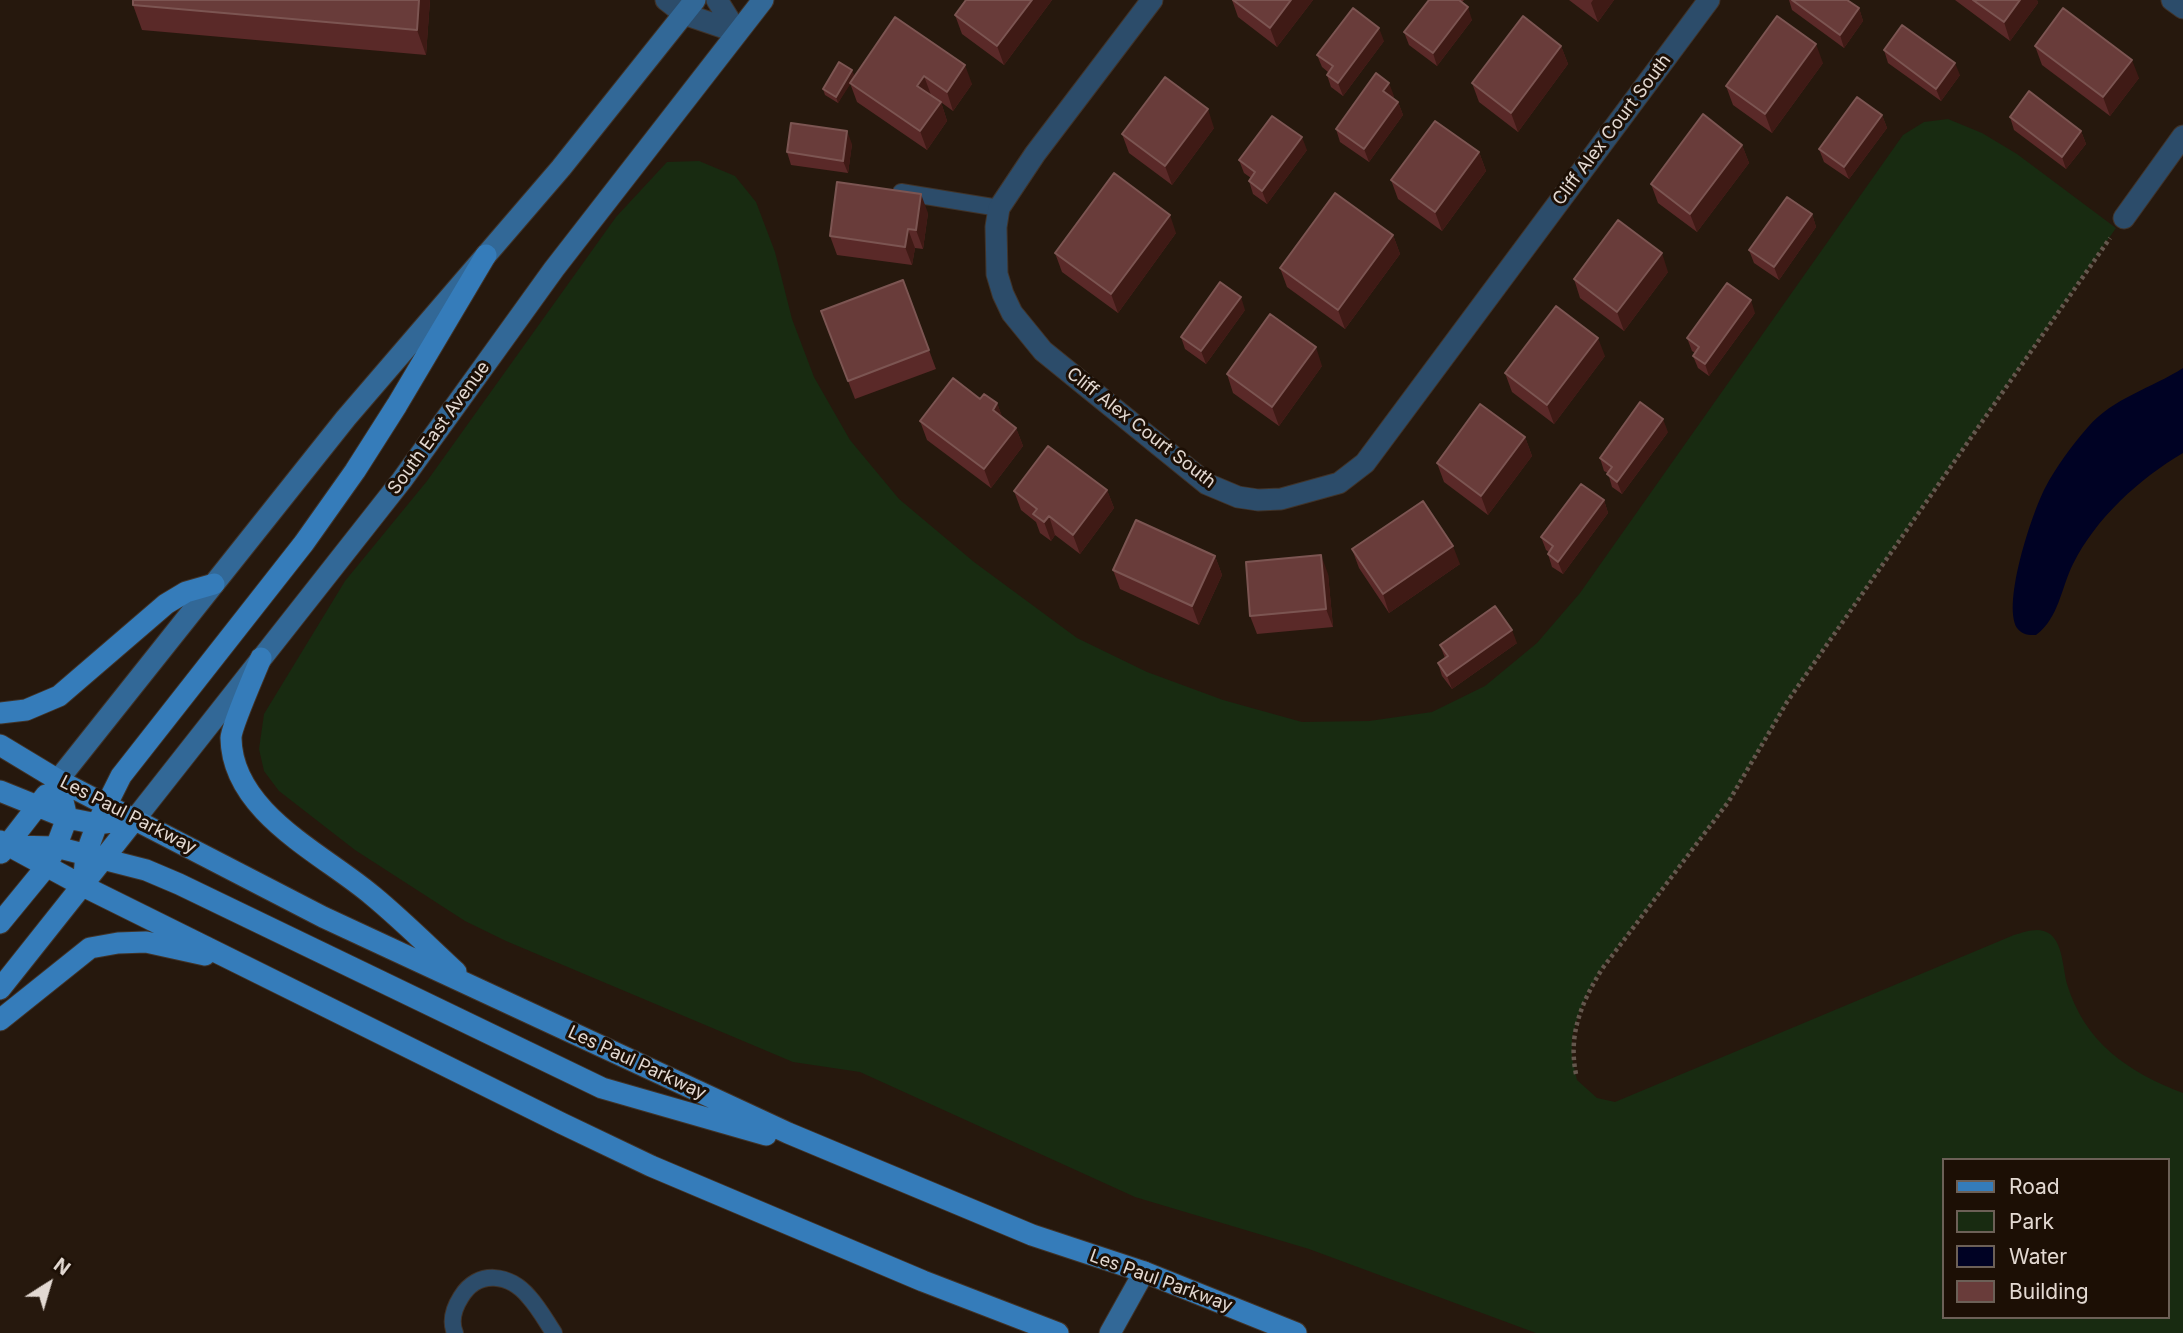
<!DOCTYPE html>
<style>
body{margin:0}
#map{position:relative;width:2183px;height:1333px;overflow:hidden;background:#26180d;font-family:Inter,sans-serif}
canvas{display:block}
.legend{position:absolute;left:1942px;top:1158px;width:228px;height:161px;box-sizing:border-box;background:#1c0f05;border:2px solid #6c6057;margin:0;padding:9px 12px;list-style:none;font-size:21px;color:#e3d9d2}
.legend li{display:flex;align-items:center;gap:14px;height:35px}
.legend b{width:35px;border:2px solid #6c6057}
.north{position:absolute;left:14px;top:1249px;width:70px;height:70px;-webkit-text-stroke:5px #1c0f05;paint-order:stroke;rotate:37deg;font-size:19px;font-weight:700;line-height:28px;text-align:center;color:#e3d9d2}
.north::after{content:'';display:block;margin:auto;width:24px;height:32px;background:#e3d9d2;clip-path:polygon(50% 0,100% 100%,50% 72%,0 100%)}
</style>
<div id="map">
<canvas width="2183" height="1333"></canvas>
<ul class="legend">
<li><b style="height:9px;background:#357cba"></b>Road</li>
<li><b style="height:19px;background:#182b11"></b>Park</li>
<li><b style="height:19px;background:#000224"></b>Water</li>
<li><b style="height:19px;background:#693c3a"></b>Building</li>
</ul>
<div class="north">N</div>
</div>
<script>
const ctx = document.querySelector('canvas').getContext('2d');
ctx.lineJoin = 'round';
function paint(path, color) {
  ctx.fillStyle = color;
  ctx.fill(path, 'evenodd');
}
function trace(path, color, width, dash) {
  ctx.strokeStyle = color;
  ctx.lineWidth = width;
  ctx.lineCap = dash ? 'butt' : 'round';
  ctx.setLineDash(dash || []);
  ctx.stroke(path);
}
function label(font, color, halo, rows, align = 'center') {
  ctx.font = font + ' Inter,sans-serif';
  ctx.lineWidth = 6;
  ctx.setLineDash([]);
  ctx.textBaseline = 'middle';
  ctx.strokeStyle = halo;
  ctx.fillStyle = color;
  for (const [text, x, y, turn = 0] of rows) {
    ctx.save();
    ctx.translate(x, y);
    ctx.rotate((+turn || 0) * Math.PI / 180);
    ctx.textAlign = isNaN(turn) ? turn : align;
    if (halo) ctx.strokeText(text, 0, 0);
    ctx.fillText(text, 0, 0);
    ctx.restore();
  }
}
const green = new Path2D(`
 M 1948,119 L 1982,133 L 2017,154 L 2116,228 L 1787,702 L 1729,801 L 1601,969 L 1588,992 L 1579,1013 L 1572,1037 L 1572,1058 L 1577,1080 L 1597,1098 L 1615,1102 L 2014,935 C 2025,932 2039,926 2050,934 C 2063,944 2063,969 2067,984 C 2085,1043 2128,1072 2183,1093 L 2183,1333 L 1536,1333 L 1309,1249 L 1135,1197 L 860,1072 L 793,1062 L 506,941 L 465,921 L 355,850 L 279,791 L 264,771 L 259,749 L 264,714 L 345,581 L 427,481 L 616,217 L 667,162 L 699,161 L 735,176 L 756,202 L 775,252 L 792,319 L 814,377 L 850,440 L 899,499 L 974,562 L 1077,638 L 1147,672 L 1223,700 L 1302,722 L 1369,721 L 1432,712 L 1485,686 L 1537,643 L 1580,593 L 1903,135 L 1924,122 ZM 1943,1160 L 2167,1160 L 2167,1317 L 1943,1317 Z`);
const water = new Path2D(`
 M 2183,368 L 2183,453 C 2139,479 2096,518 2073,564 C 2061,588 2059,618 2036,635 C 2029,635 2022,635 2017,628 C 2002,603 2032,513 2045,488 C 2056,467 2072,445 2088,427 C 2113,398 2152,388 2183,368 Z`);
const path = new Path2D(`
 M 1576,1074 C 1568,1035 1581,1003 1602,969 L 1729,801 L 1787,702 L 2110,238`);
const lane = new Path2D(`
 M 901,192 L 999,208
 M 455,1333 C 450,1321 454,1308 461,1297 C 478,1269 510,1274 529,1297 C 539,1308 546,1321 554,1333`);
const street = new Path2D(`
 M 666,0 L 684,14 L 737,32
 M 717,0 L 737,32
 M 1152,0 L 1035,154 L 999,208 L 996,227 L 997,274 L 1003,294 L 1012,313 L 1043,351 L 1207,484 L 1238,497 L 1258,500 L 1281,499 L 1339,483 L 1365,463 L 1709,0
 M 2172,0 L 2183,8
 M 2124,218 L 2183,136`);
const secondary = new Path2D(`
 M 58,780 L 346,418 L 561,168 L 695,0
 M 135,819 L 402,480 L 554,269 L 763,0
 M 1110,1333 L 1144,1272`);
const primary = new Path2D(`
 M 261,658 C 255,673 231,727 231,738 C 232,813 324,854 373,896 C 402,920 429,947 456,972
 M 0,713 L 26,710 L 59,696 L 166,604 L 186,592 L 214,584
 M 0,745 L 58,780 L 323,917 L 788,1133 L 1032,1235 L 1144,1272 L 1296,1333
 M 0,791 L 67,818 L 97,824 L 111,822
 M 0,841 L 83,886 L 561,1123 L 651,1166 L 923,1281 L 1058,1333
 M 10,846 L 56,847 L 146,870 L 179,884 L 602,1088 L 766,1135
 M 1,853 L 46,795
 M 83,886 L 86,854 L 97,824 L 121,776 L 304,543 L 355,471 L 397,405 L 486,255
 M 0,923 L 46,867 L 56,847 L 67,818 L 58,780
 M 0,989 L 135,819
 M 0,1020 L 90,948 L 118,943 L 146,942 L 205,955`);
const wall = new Path2D(`
 M 133,0 L 430,0 L 426,55 L 142,30 L 133,5 Z
 M 966,0 L 1052,0 L 1004,65 L 962,34 L 955,15 Z
 M 1232,0 L 1313,0 L 1277,47 L 1238,17 Z
 M 1429,0 L 1464,0 L 1462,2 L 1472,20 L 1437,66 L 1409,45 L 1404,32 Z
 M 1569,0 L 1614,0 L 1598,22 Z
 M 1789,0 L 1847,0 L 1859,8 L 1863,21 L 1844,48 L 1792,10 Z
 M 1955,0 L 2037,0 L 2038,3 L 2010,41 Z
 M 895,17 L 972,84 L 953,111 L 931,95 L 941,102 L 947,121 L 927,150 L 857,102 L 850,83 L 838,103 L 825,95 L 823,89 L 855,76 Z
 M 1384,41 L 1343,96 L 1331,87 L 1327,75 L 1328,72 L 1322,67 L 1317,55 Z
 M 1561,46 L 1568,64 L 1518,132 L 1479,102 L 1472,83 Z
 M 2035,46 L 2139,78 L 2110,116 L 2042,65 Z
 M 1884,50 L 1960,75 L 1941,101 L 1888,63 Z
 M 1823,63 L 1772,133 L 1733,105 L 1726,86 Z
 M 1394,96 L 1393,98 L 1398,102 L 1403,115 L 1369,162 L 1340,142 L 1336,129 Z
 M 1882,115 L 1887,128 L 1849,179 L 1824,162 L 1819,149 Z
 M 2010,117 L 2081,131 L 2086,144 L 2066,169 L 2014,130 Z
 M 1214,128 L 1172,185 L 1129,153 L 1122,134 Z
 M 852,144 L 848,173 L 791,165 L 787,152 Z
 M 1742,145 L 1749,163 L 1697,232 L 1658,203 L 1651,184 Z
 M 1307,150 L 1267,204 L 1253,194 L 1249,181 L 1251,178 L 1244,173 L 1239,160 Z
 M 1479,152 L 1486,171 L 1442,231 L 1398,199 L 1391,180 Z
 M 928,213 L 923,249 L 915,248 L 912,265 L 837,255 L 830,236 Z
 M 1812,214 L 1816,227 L 1779,280 L 1754,263 L 1749,250 Z
 M 1176,233 L 1118,313 L 1062,272 L 1055,253 Z
 M 1393,235 L 1400,254 L 1345,329 L 1287,287 L 1280,268 Z
 M 1668,272 L 1624,331 L 1580,298 L 1574,279 Z
 M 903,280 L 936,369 L 855,399 L 821,311 Z
 M 1245,310 L 1206,364 L 1185,349 L 1181,337 Z
 M 1755,313 L 1709,376 L 1698,368 L 1693,356 L 1695,353 L 1692,351 L 1687,338 Z
 M 1605,356 L 1554,424 L 1512,392 L 1505,373 Z
 M 1322,366 L 1279,426 L 1233,393 L 1227,374 Z
 M 980,399 L 997,403 L 1002,417 L 1016,428 L 1023,446 L 991,488 L 927,440 L 920,421 Z
 M 1668,432 L 1622,494 L 1612,487 L 1608,473 L 1604,471 L 1600,458 Z
 M 1525,437 L 1532,456 L 1488,515 L 1444,482 L 1437,463 Z
 M 1107,490 L 1114,508 L 1080,554 L 1055,535 L 1051,541 L 1040,533 L 1036,522 L 1021,510 L 1014,491 Z
 M 1604,500 L 1608,513 L 1563,574 L 1552,567 L 1548,554 L 1549,552 L 1546,550 L 1541,537 Z
 M 1352,549 L 1460,564 L 1389,613 L 1359,568 Z
 M 1215,556 L 1222,575 L 1199,625 L 1120,589 L 1113,570 Z
 M 1328,574 L 1333,627 L 1257,634 L 1250,616 Z
 M 1517,643 L 1452,689 L 1442,676 L 1438,663 L 1445,658 L 1440,645 Z`);
const shadedWall = new Path2D(`
 M 419,0 L 430,0 L 426,55 L 417,30 Z
 M 1032,0 L 1052,0 L 1004,65 L 997,46 Z
 M 1291,0 L 1313,0 L 1277,47 L 1270,28 Z
 M 1593,0 L 1614,0 L 1598,22 L 1591,3 Z
 M 2020,0 L 2037,0 L 2038,3 L 2010,41 L 2004,22 Z
 M 1468,7 L 1472,20 L 1437,66 L 1433,53 Z
 M 1859,8 L 1863,21 L 1844,48 L 1840,35 Z
 M 1379,28 L 1384,41 L 1343,96 L 1338,83 Z
 M 1816,44 L 1823,63 L 1772,133 L 1765,114 Z
 M 1561,46 L 1568,64 L 1518,132 L 1511,113 Z
 M 2132,60 L 2139,78 L 2110,116 L 2103,97 Z
 M 1955,63 L 1960,75 L 1941,101 L 1936,89 Z
 M 965,65 L 972,84 L 953,111 L 947,92 Z
 M 852,70 L 855,77 L 838,103 L 836,97 Z
 M 924,76 L 931,95 L 917,86 Z
 M 1389,83 L 1394,96 L 1388,104 L 1383,91 Z
 M 941,102 L 947,121 L 927,150 L 920,131 Z
 M 1398,102 L 1403,115 L 1369,162 L 1364,149 Z
 M 1208,109 L 1214,128 L 1172,185 L 1165,166 Z
 M 1882,115 L 1887,128 L 1849,179 L 1844,167 Z
 M 847,131 L 852,144 L 848,173 L 843,161 Z
 M 2081,131 L 2086,144 L 2066,169 L 2062,157 Z
 M 1302,137 L 1307,150 L 1267,204 L 1262,191 Z
 M 1742,145 L 1749,163 L 1697,232 L 1690,214 Z
 M 1479,152 L 1486,171 L 1442,231 L 1435,212 Z
 M 921,194 L 928,213 L 923,249 L 916,230 Z
 M 1812,214 L 1816,227 L 1779,280 L 1774,267 Z
 M 1170,215 L 1176,233 L 1118,313 L 1111,294 Z
 M 908,229 L 915,248 L 912,265 L 905,247 Z
 M 1393,235 L 1400,254 L 1345,329 L 1338,310 Z
 M 1662,253 L 1668,272 L 1624,331 L 1617,312 Z
 M 1241,297 L 1245,310 L 1206,364 L 1201,351 Z
 M 1751,300 L 1755,313 L 1709,376 L 1705,364 Z
 M 1598,338 L 1605,356 L 1554,424 L 1547,405 Z
 M 1316,347 L 1322,366 L 1279,426 L 1272,407 Z
 M 997,403 L 1004,422 L 993,410 Z
 M 1663,419 L 1668,432 L 1622,494 L 1617,482 Z
 M 1016,428 L 1023,446 L 991,488 L 984,469 Z
 M 1525,437 L 1532,456 L 1488,515 L 1481,496 Z
 M 1107,490 L 1114,508 L 1080,554 L 1073,535 Z
 M 1604,500 L 1608,513 L 1563,574 L 1558,562 Z
 M 1049,516 L 1055,535 L 1051,541 L 1044,522 Z
 M 1453,546 L 1460,564 L 1389,613 L 1383,594 Z
 M 1321,555 L 1328,574 L 1333,627 L 1326,609 Z
 M 1215,556 L 1222,575 L 1199,625 L 1192,606 Z
 M 1512,630 L 1517,643 L 1452,689 L 1447,676 Z`);
const building = new Path2D(`
 M 133,0 L 419,0 L 417,30 L 133,5 Z
 M 966,0 L 1032,0 L 997,46 L 955,15 Z
 M 1233,0 L 1291,0 L 1270,28 Z
 M 1429,0 L 1459,0 L 1468,7 L 1433,53 L 1404,32 Z
 M 1792,0 L 1847,0 L 1859,8 L 1840,35 Z
 M 1973,0 L 2020,0 L 2004,22 Z
 M 1353,8 L 1379,28 L 1338,83 L 1327,75 L 1333,66 L 1317,55 Z
 M 2063,8 L 2132,60 L 2103,97 L 2035,46 Z
 M 1523,16 L 1561,46 L 1511,113 L 1472,83 Z
 M 1777,16 L 1816,44 L 1765,114 L 1726,86 Z
 M 895,17 L 965,65 L 947,92 L 924,76 L 917,86 L 941,102 L 920,131 L 850,83 Z
 M 1902,25 L 1955,63 L 1936,89 L 1884,50 Z
 M 839,62 L 852,70 L 836,97 L 823,89 Z
 M 1376,73 L 1389,83 L 1383,91 L 1398,102 L 1364,149 L 1336,129 Z
 M 1165,77 L 1208,109 L 1165,166 L 1122,134 Z
 M 2029,91 L 2081,131 L 2062,157 L 2010,117 Z
 M 1857,97 L 1882,115 L 1844,167 L 1819,149 Z
 M 1703,114 L 1742,145 L 1690,214 L 1651,184 Z
 M 1272,116 L 1302,137 L 1262,191 L 1249,181 L 1255,172 L 1239,160 Z
 M 1435,121 L 1479,152 L 1435,212 L 1391,180 Z
 M 791,123 L 847,131 L 843,161 L 787,152 Z
 M 1114,173 L 1170,215 L 1111,294 L 1055,253 Z
 M 837,182 L 921,194 L 916,230 L 908,229 L 905,247 L 830,236 Z
 M 1335,193 L 1393,235 L 1338,310 L 1280,268 Z
 M 1787,197 L 1812,214 L 1774,267 L 1749,250 Z
 M 1618,220 L 1662,253 L 1617,312 L 1574,279 Z
 M 903,280 L 929,350 L 848,381 L 821,311 Z
 M 1220,282 L 1241,297 L 1201,351 L 1181,337 Z
 M 1727,283 L 1751,300 L 1705,364 L 1693,356 L 1699,347 L 1687,338 Z
 M 1556,306 L 1598,338 L 1547,405 L 1505,373 Z
 M 1270,314 L 1316,347 L 1272,407 L 1227,374 Z
 M 953,378 L 980,399 L 984,394 L 997,403 L 993,410 L 1016,428 L 984,469 L 920,421 Z
 M 1640,402 L 1663,419 L 1617,482 L 1607,474 L 1612,467 L 1600,458 Z
 M 1480,404 L 1525,437 L 1481,496 L 1437,463 Z
 M 1048,446 L 1107,490 L 1073,535 L 1049,516 L 1044,522 L 1033,514 L 1037,509 L 1014,491 Z
 M 1581,484 L 1604,500 L 1558,562 L 1548,554 L 1553,546 L 1541,537 Z
 M 1423,501 L 1453,546 L 1383,594 L 1352,549 Z
 M 1136,520 L 1215,556 L 1192,606 L 1113,570 Z
 M 1321,555 L 1326,609 L 1250,616 L 1246,562 Z
 M 1495,606 L 1512,630 L 1447,676 L 1438,663 L 1448,656 L 1440,645 Z`);
const streetNames = [
 ["Cliff Alex Court South",1612,130,-53],
 ["South East Avenue",439,428,-54],
 ["Cliff Alex Court South",1141,428,38],
 ["Les Paul Parkway",128,815,27],
 ["Les Paul Parkway",637,1063,25],
 ["Les Paul Parkway",1161,1281,20]
];
paint(green, '#182b11');
paint(water, '#000224');
trace(lane, '#403329', 18);
trace(street, '#403329', 23);
trace(secondary, '#403329', 23);
trace(primary, '#403329', 23);
trace(path, '#64574d', 4.5, [3.5, 3.5]);
trace(lane, '#2c4c6a', 16);
trace(street, '#2c4c6a', 21);
trace(secondary, '#326897', 21);
trace(primary, '#357cba', 21);
paint(wall, '#5a2928');
paint(shadedWall, '#3f1a15');
paint(building, '#693c3a');
trace(building, '#7c5552', 2);
label('18px', '#e3d9d2', '#1c0f05', streetNames);
</script>
